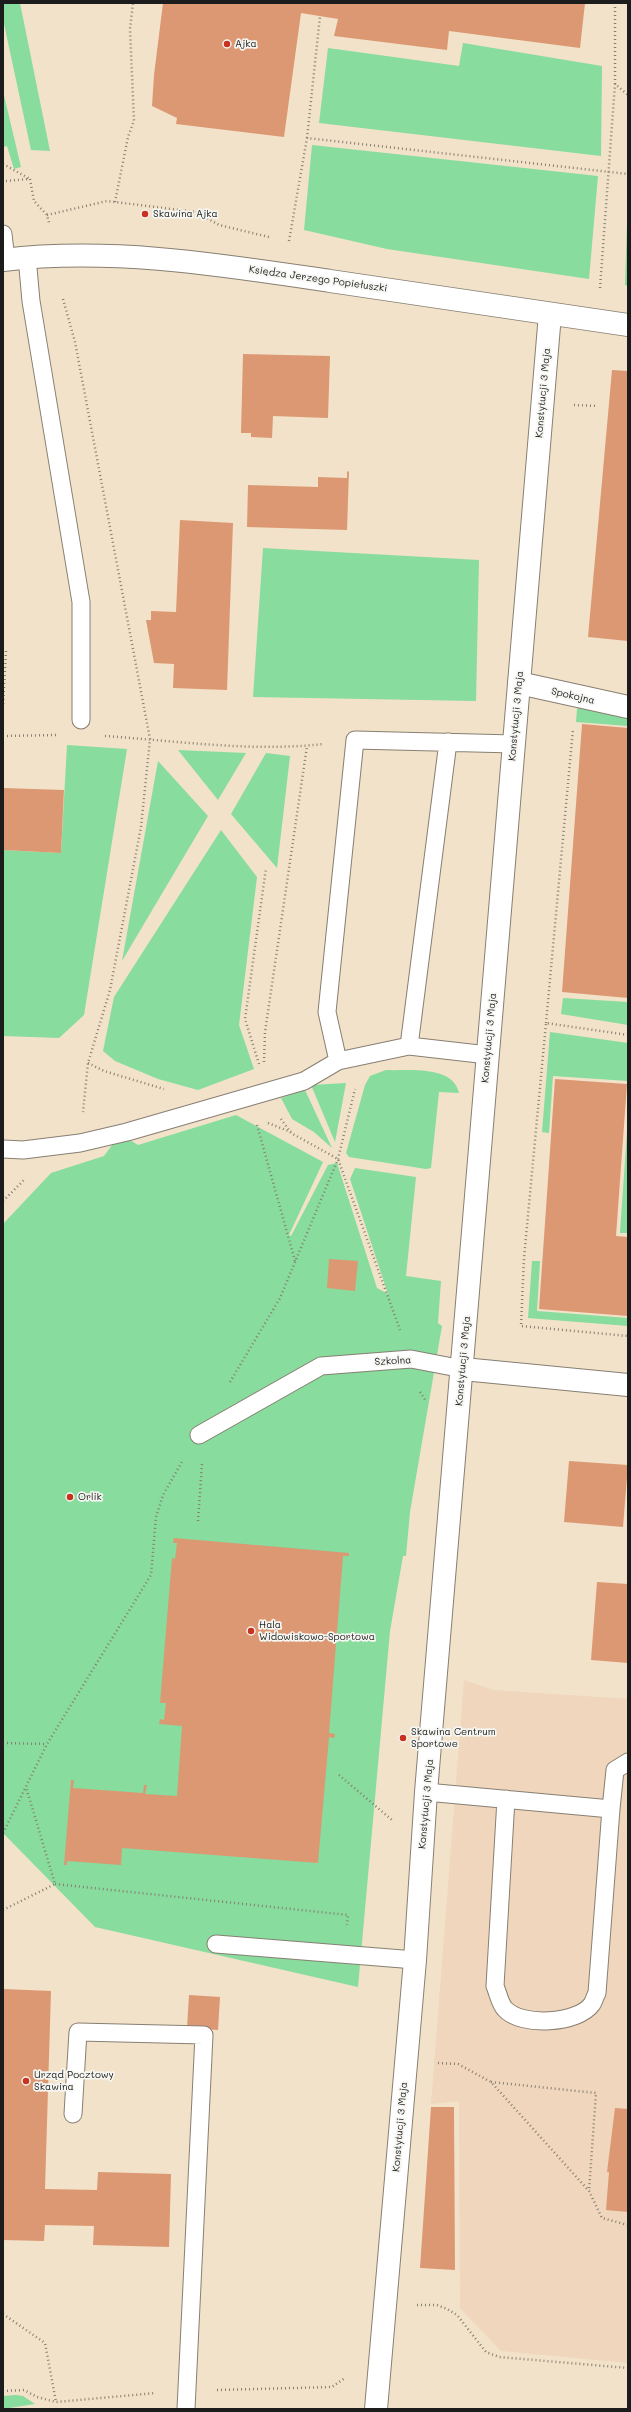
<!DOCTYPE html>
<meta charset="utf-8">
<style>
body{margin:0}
#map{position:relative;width:631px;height:2412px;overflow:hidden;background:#f2e2c9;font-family:Mali,sans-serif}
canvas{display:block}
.frame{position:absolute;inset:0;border:4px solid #1c1c1c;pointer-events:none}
</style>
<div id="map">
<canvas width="631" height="2412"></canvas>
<div class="frame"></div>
</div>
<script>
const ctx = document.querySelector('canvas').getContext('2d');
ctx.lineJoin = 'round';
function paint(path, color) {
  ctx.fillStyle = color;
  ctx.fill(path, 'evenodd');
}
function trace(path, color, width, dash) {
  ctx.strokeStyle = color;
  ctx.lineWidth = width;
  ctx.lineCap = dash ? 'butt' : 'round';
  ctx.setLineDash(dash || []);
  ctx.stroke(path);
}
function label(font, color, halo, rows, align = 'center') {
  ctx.font = font + ' Mali,sans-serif';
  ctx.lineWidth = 3.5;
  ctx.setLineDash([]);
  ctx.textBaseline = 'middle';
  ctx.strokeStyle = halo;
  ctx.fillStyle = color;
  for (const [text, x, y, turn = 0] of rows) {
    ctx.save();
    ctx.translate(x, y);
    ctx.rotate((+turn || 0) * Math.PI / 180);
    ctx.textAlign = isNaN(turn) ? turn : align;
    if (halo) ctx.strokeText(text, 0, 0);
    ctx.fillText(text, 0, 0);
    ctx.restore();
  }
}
const built = new Path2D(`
 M 464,1680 L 493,1690 L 628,1699 L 628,2363 L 501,2351 L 460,2308 L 459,2101 L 431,2104 Z`);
const green = new Path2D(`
 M 3,3 L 20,3 L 50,151 L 31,150 L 3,19 Z
 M 463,43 L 602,66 L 601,156 L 319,123 L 328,48 L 459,66 Z
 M 3,91 L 21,167 L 14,169 L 7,146 L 3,147 Z
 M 312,145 L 598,176 L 589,279 L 387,249 L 304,230 Z
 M 628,191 L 628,286 L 625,285 Z
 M 263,548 L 479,560 L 476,701 L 253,697 Z
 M 628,701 L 628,726 L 576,722 L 577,709 L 583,703 Z
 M 67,745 L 127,749 L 84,1015 L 59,1038 L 3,1036 L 3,850 L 61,853 Z
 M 178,750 L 246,753 L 218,800 Z
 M 266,753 L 290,756 L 277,868 L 231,814 Z
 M 158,761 L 208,816 L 122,961 Z
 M 221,830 L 257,877 L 239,1025 L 254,1069 L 198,1090 L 158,1079 L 115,1061 L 103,1051 L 114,997 Z
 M 563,998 L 628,1002 L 628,1025 L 561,1014 Z
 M 550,1032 L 628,1043 L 628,1081 L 553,1076 L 549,1133 L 542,1132 Z
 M 386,1070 C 409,1071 453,1065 459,1093 L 439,1092 L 431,1168 L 426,1169 L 349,1157 L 346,1153 L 365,1085 L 370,1076 Z
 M 346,1083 L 335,1142 L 311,1085 Z
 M 305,1090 L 332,1148 L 314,1132 L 292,1119 L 281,1098 Z
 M 236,1115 L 323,1162 L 289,1235 L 291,1236 L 328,1165 L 337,1163 L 377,1288 L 388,1294 L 350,1179 L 355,1168 L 416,1177 L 406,1276 L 441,1281 L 438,1323 L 442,1326 L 410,1512 L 406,1556 L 403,1556 L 390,1631 L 358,1987 L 95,1927 L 3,1833 L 3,1224 L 51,1173 L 104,1156 L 120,1134 L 138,1145 Z
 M 628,1117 L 628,1233 L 620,1233 Z
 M 532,1261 L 540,1261 L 537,1311 L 628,1318 L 628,1326 L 528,1318 Z
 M 16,2395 L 23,2396 L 35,2404 L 3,2409 L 3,2396 Z`);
const building = new Path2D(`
 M 163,3 L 585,3 L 580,48 L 449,31 L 447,50 L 334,36 L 338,19 L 301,13 L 284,137 L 176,124 L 177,118 L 152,106 L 154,75 Z
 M 243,354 L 330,356 L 328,418 L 273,416 L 272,438 L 251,437 L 251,433 L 241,433 Z
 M 612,370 L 628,371 L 628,641 L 588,637 Z
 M 349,471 L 347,530 L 247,527 L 248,485 L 318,487 L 318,477 L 347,478 L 347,472 Z
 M 180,520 L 233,523 L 227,690 L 173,688 L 174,664 L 154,663 L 146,620 L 151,620 L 151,611 L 176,612 Z
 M 582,724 L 628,728 L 628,998 L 562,992 Z
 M 3,788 L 64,790 L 61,853 L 3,850 Z
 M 555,1079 L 627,1084 L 616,1236 L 628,1237 L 628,1316 L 539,1309 Z
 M 329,1259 L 358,1261 L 355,1291 L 327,1288 Z
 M 569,1461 L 628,1465 L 623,1527 L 564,1522 Z
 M 174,1538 L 349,1553 L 349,1556 L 343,1556 L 329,1733 L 335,1734 L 334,1738 L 329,1737 L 318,1863 L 122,1848 L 121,1865 L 67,1861 L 67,1865 L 64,1865 L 71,1780 L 74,1780 L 73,1788 L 143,1793 L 144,1785 L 147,1785 L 145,1794 L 177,1796 L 182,1726 L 159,1724 L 160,1719 L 164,1720 L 166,1703 L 160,1703 L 172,1558 L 175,1559 L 177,1543 L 173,1543 Z
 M 597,1582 L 628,1584 L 628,1663 L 591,1660 Z
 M 3,1989 L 51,1991 L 45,2189 L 97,2190 L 98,2172 L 171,2174 L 169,2247 L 93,2245 L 94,2226 L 45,2225 L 44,2241 L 3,2240 Z
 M 189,1995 L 220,1997 L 218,2030 L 187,2028 Z
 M 431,2107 L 454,2107 L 455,2270 L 420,2268 Z
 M 615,2108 L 628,2109 L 628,2212 L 606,2210 L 609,2172 L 607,2172 Z`);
const path = new Path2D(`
 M 615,3 L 615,84 L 628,95
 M 307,138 L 320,16
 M 3,164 L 30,179
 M 30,179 L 34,201 L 47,215 L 49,223
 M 6,181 L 29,179
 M 115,202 L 128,137 L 134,121 L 130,29 L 133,3
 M 47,215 L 107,201 L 196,212 L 219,225 L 269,237
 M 289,241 L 307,138 L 628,174
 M 600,288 L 615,84
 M 63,299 L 75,342 L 150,739 L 141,827 L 110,990 L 88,1063 L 83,1112
 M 574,405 L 598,406
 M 3,650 L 6,650 L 3,707
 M 3,736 L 56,735
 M 105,736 C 178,741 251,752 324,744
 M 546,1023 L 573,729
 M 628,1035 L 546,1023 L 524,1258 L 521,1326 L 628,1336
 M 264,1062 L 265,1032 L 307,746
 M 88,1063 L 104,1071 L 164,1089
 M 259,1064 L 245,1019 L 266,868
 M 281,1119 L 291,1133 L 338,1159 L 400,1330
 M 268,1123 L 291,1132
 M 257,1125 L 295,1261
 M 3,1201 L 24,1180
 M 230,1382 L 280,1298 L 338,1159 L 355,1089
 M 420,1392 L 426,1401
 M 198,1521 L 202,1464
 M 3,1743 L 47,1744
 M 339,1775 L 392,1820
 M 3,1833 L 47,1744 L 151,1575 L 156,1517 L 163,1495 L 183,1460
 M 55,1884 L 348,1915 L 347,1925
 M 3,1910 L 55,1884 L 26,1787
 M 438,2063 L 458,2064 L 491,2082 L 589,2191 L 602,2218 L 628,2225
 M 491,2082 L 596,2093 L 589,2191
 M 417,2305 L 437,2305 L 447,2309 L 457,2315 L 486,2352 L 499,2357 L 628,2368
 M 3,2314 L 45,2343 L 56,2402
 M 217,2390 L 332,2387 L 345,2378
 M 3,2391 L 24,2390 L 37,2397 L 56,2402 L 156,2393`);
const lane = new Path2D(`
 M 3,234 L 6,260
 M 27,257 L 31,301 L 81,602 L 81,720
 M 409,1046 L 448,742
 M 488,1055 L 409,1046 L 338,1061 L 327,1012 L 355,740 L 514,744
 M 3,1149 L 23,1150 L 80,1143 L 127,1132 L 304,1081 L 338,1061
 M 199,1435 L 321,1366 L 411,1359 L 463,1369
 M 426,1792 L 611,1809 L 597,1993 C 595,1996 594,2001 592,2004 C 578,2024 521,2027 505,2009 C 500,2004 498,1993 495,1986 L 506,1799
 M 611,1809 L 615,1770 L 628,1762
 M 216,1944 L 415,1960
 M 73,2114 L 78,2032 L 204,2035 L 186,2409`);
const street = new Path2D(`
 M 519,683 L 628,707
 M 463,1369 L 628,1385`);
const secondary = new Path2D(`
 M 3,260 C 112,247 222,265 330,281 C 430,296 529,311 628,325
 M 376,2409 L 415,1960 L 426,1792 L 550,314`);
const markers = [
 [227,44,4,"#c8321e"],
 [145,214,4,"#c8321e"],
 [70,1497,4,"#c8321e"],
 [251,1631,4,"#c8321e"],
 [403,1738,4,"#c8321e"],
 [26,2081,4,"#c8321e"]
];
const poiNames = [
 ["Ajka",235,44],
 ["Skawina Ajka",153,214],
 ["Orlik",78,1497],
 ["Hala",259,1625],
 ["Widowiskowo-Sportowa",259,1637],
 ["Skawina Centrum",411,1732],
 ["Sportowe",411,1744],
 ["Urząd Pocztowy",34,2075],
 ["Skawina",34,2087]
];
const streetNames = [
 ["Księdza Jerzego Popiełuszki",318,279,8],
 ["Konstytucji 3 Maja",543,393,-85],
 ["Spokojna",573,696,13],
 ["Konstytucji 3 Maja",516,716,-85],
 ["Konstytucji 3 Maja",489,1038,-85],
 ["Szkolna",393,1361,-3],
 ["Konstytucji 3 Maja",463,1361,-85],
 ["Konstytucji 3 Maja",426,1804,-85],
 ["Konstytucji 3 Maja",400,2127,-85]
];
paint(built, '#efd6bc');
paint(green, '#87dc9e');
paint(building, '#dc9873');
trace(lane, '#877f72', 19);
trace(street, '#877f72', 24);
trace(secondary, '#877f72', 24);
trace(path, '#877f72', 2.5, [1, 3]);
trace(lane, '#fff', 17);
trace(street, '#fff', 22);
trace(secondary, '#fff', 22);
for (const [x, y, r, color] of markers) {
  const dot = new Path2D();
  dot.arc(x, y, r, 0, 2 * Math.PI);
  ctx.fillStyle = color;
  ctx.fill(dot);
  trace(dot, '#f6f6f2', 1.5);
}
label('10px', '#1c1c1c', '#f6f6f2', poiNames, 'left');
label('10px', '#1c1c1c', '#f6f6f2', streetNames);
</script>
